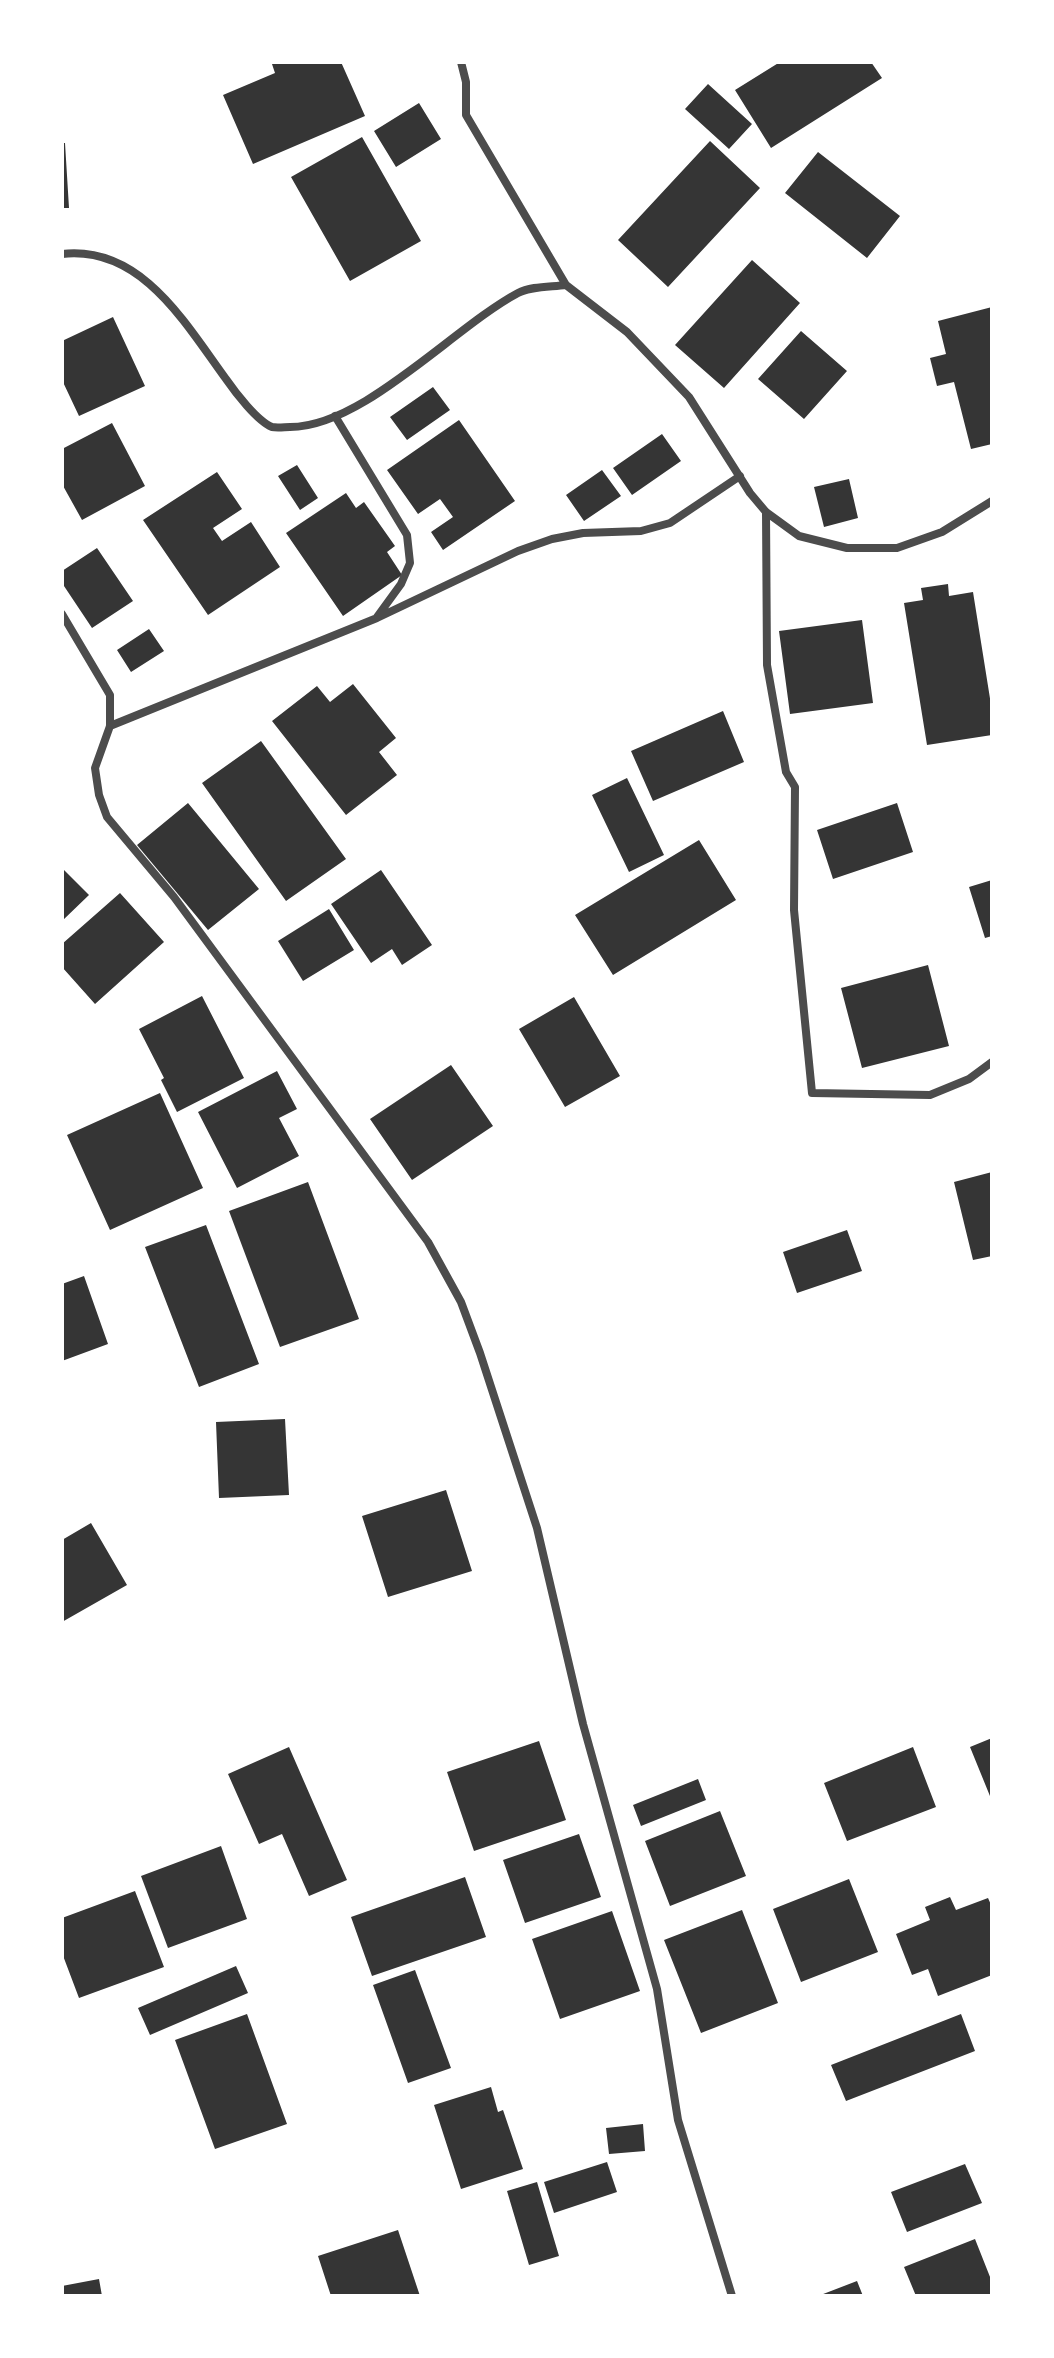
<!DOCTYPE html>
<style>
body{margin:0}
#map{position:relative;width:1054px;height:2358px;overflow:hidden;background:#fff;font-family:"Playfair Display",serif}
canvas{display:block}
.frame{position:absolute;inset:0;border:64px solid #fff;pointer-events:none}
</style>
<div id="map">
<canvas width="1054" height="2358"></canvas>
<div class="frame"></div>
</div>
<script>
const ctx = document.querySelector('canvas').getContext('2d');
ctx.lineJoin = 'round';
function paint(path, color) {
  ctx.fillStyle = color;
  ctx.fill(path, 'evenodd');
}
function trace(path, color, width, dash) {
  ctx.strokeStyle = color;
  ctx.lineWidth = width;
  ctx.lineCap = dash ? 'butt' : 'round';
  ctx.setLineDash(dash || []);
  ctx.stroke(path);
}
const building = new Path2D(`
 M 276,62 L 341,62 L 365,116 L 253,164 L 223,95 L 275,73 L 272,64 Z
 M 780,62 L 871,62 L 882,78 L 771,148 L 735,90 Z
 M 708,84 L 752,124 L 729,149 L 685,109 Z
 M 419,103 L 441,139 L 396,167 L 374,131 Z
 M 362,137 L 421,241 L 350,281 L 291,177 Z
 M 710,141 L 760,188 L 668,287 L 618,240 Z
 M 62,143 L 65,143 L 69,208 L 62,208 Z
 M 818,152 L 900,216 L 867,258 L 785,193 Z
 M 752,260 L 800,303 L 724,388 L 675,345 Z
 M 992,307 L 992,444 L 971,449 L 954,382 L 937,386 L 930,358 L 946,354 L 938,321 Z
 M 113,317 L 145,386 L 79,416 L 62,380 L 62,341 Z
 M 801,331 L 847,371 L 804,419 L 758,379 Z
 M 433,387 L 450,410 L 407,440 L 390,417 Z
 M 459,420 L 515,501 L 443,550 L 431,532 L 453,517 L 440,499 L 418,514 L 387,470 Z
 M 112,423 L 145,486 L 82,520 L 62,484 L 62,449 Z
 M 662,434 L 681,461 L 632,495 L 613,468 Z
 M 297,465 L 318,498 L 300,510 L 278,476 Z
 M 602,470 L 621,496 L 584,521 L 566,495 Z
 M 217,472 L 242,509 L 213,528 L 222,541 L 251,522 L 280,567 L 208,615 L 143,520 Z
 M 849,479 L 858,518 L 824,527 L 814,487 Z
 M 346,493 L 356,508 L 364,502 L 395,546 L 387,552 L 402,575 L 343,616 L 286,533 Z
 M 97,548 L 133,601 L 92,628 L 62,583 L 62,571 Z
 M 948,584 L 949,596 L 973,592 L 992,711 L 992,735 L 927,745 L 904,603 L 923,600 L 921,588 Z
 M 862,620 L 873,703 L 790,714 L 779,631 Z
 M 149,629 L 164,651 L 131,672 L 117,650 Z
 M 353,684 L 396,738 L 379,752 L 397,775 L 346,815 L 272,721 L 317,686 L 330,702 Z
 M 723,711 L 744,762 L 653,801 L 631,751 Z
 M 261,741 L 346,859 L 286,901 L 202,783 Z
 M 627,778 L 664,855 L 629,872 L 592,795 Z
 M 188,803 L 259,889 L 208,930 L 137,845 Z
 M 897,803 L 913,852 L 833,879 L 817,830 Z
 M 699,840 L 736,900 L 613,975 L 575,915 Z
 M 62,868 L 89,895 L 62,921 Z
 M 381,870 L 432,945 L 402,965 L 392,949 L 371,963 L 331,904 Z
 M 992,880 L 992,936 L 985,938 L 969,887 Z
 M 120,893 L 164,942 L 95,1004 L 62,967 L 62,944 Z
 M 329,909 L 354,950 L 303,981 L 278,941 Z
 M 928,965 L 949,1046 L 862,1068 L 841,988 Z
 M 202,996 L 244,1078 L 177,1112 L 161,1080 L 164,1078 L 139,1029 Z
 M 574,997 L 620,1076 L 565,1107 L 519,1029 Z
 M 451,1065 L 493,1126 L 412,1180 L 370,1119 Z
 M 277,1071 L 297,1109 L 279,1118 L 299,1156 L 237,1188 L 198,1112 Z
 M 160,1093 L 203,1188 L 110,1230 L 67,1135 Z
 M 992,1172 L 992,1256 L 973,1260 L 954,1182 Z
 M 308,1182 L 359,1319 L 280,1347 L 229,1211 Z
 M 206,1225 L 259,1364 L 199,1387 L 145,1247 Z
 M 847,1230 L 862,1271 L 797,1293 L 783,1252 Z
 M 84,1276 L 108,1344 L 62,1361 L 62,1284 Z
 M 285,1419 L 289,1495 L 219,1498 L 216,1422 Z
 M 446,1490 L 472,1571 L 388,1597 L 362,1516 Z
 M 91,1523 L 127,1585 L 62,1622 L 62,1540 Z
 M 992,1738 L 992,1801 L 970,1747 Z
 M 539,1741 L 566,1820 L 474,1851 L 447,1772 Z
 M 289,1747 L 347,1880 L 309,1896 L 282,1834 L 259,1844 L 228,1774 Z
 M 913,1747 L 936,1807 L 847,1841 L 824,1783 Z
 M 698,1779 L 706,1800 L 641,1826 L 633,1805 Z
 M 720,1811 L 746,1876 L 670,1906 L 645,1841 Z
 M 579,1834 L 601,1897 L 525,1923 L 503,1860 Z
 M 221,1846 L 247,1919 L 168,1948 L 141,1876 Z
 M 465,1877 L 486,1937 L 372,1976 L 351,1917 Z
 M 849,1879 L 878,1952 L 801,1982 L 773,1909 Z
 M 135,1891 L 164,1967 L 79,1998 L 62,1953 L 62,1918 Z
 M 950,1897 L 956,1910 L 988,1898 L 992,1907 L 992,1975 L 938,1996 L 928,1969 L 912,1975 L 896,1934 L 930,1920 L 925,1907 Z
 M 742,1910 L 778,2003 L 701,2033 L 664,1940 Z
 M 612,1911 L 640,1991 L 560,2019 L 532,1939 Z
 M 236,1966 L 248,1993 L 150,2035 L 138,2008 Z
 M 415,1970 L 451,2068 L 408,2083 L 373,1985 Z
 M 247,2014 L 287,2124 L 215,2149 L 175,2040 Z
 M 961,2014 L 975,2051 L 846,2101 L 831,2065 Z
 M 491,2087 L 498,2112 L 503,2110 L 523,2169 L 461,2189 L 434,2105 Z
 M 643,2124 L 645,2151 L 609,2154 L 606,2128 Z
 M 607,2162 L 617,2192 L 554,2213 L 544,2182 Z
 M 965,2164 L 982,2203 L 907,2232 L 891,2192 Z
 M 537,2182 L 559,2256 L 529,2265 L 507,2191 Z
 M 398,2230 L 420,2296 L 331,2296 L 318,2256 Z
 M 975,2239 L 992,2282 L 992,2296 L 916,2296 L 904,2267 Z
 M 99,2279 L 102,2296 L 62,2296 L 62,2286 Z
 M 857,2281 L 863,2296 L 818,2296 Z`);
const minor = new Path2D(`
 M 461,62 L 466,82 L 466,115 L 566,285
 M 62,254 C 141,245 185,323 226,379 C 235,392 257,421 272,427 C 277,428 285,427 290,427 C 363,427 454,327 518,293 C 531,286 551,287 566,285 L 627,332 L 689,397 L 750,493 L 766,512 L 799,536 L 847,548 L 897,548 L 942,532 L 992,501
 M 335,416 L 407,535 L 410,563 L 401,584 L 377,617
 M 766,512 L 767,665 L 786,772 L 795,787 L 794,910 L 812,1093 L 930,1095 L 969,1079 L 992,1062
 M 62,614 L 110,695 L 110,726 L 95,768 L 99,795 L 107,817 L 174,897 L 428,1242 L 461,1302 L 480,1353 L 537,1528 L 583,1724 L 657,1989 L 678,2120 L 732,2296
 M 110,726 L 377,618 L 518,551 L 552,539 L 583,533 L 641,531 L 670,523 L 740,476`);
paint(building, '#353535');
trace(minor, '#4c4c4c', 8);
</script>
